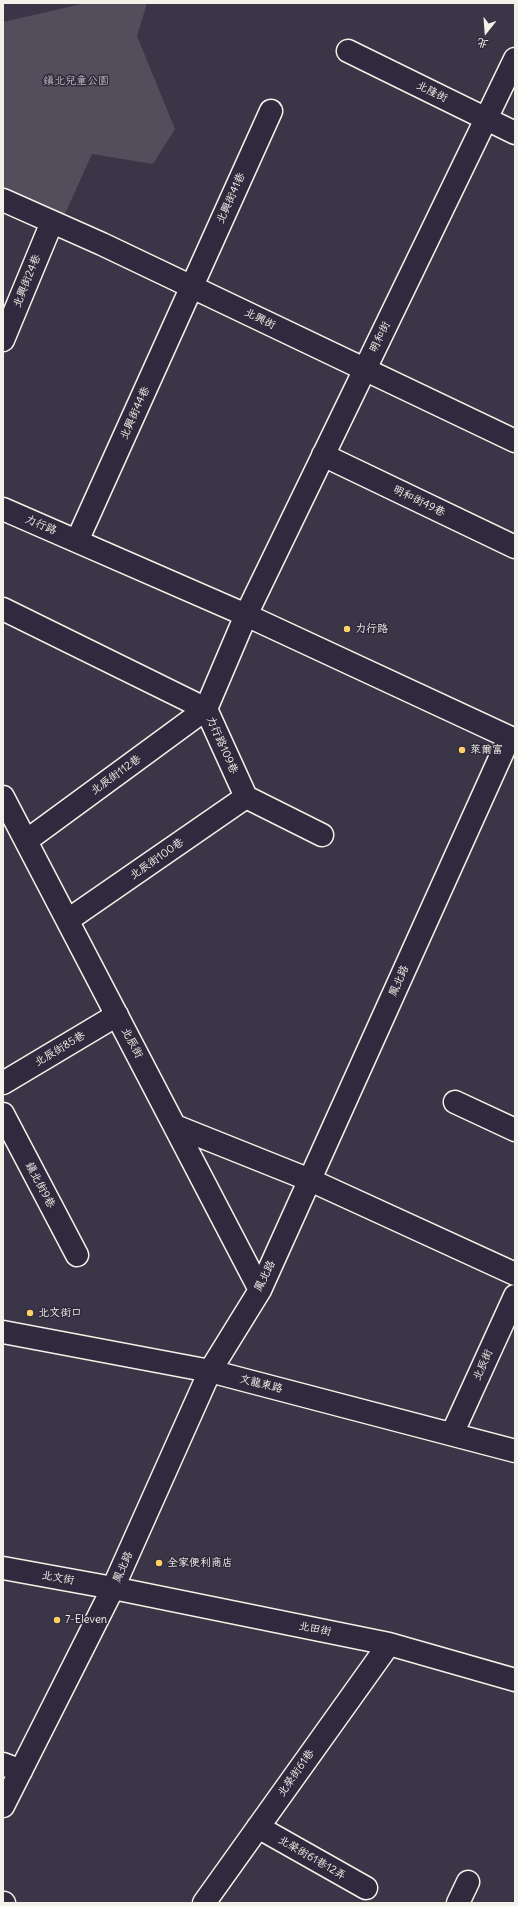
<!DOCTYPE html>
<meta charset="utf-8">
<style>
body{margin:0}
#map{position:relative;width:518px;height:1906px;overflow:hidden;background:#3b3647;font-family:Delius,"LXGW WenKai TC",sans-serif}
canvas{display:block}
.frame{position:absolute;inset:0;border:4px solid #f4f1e8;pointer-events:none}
.north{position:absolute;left:466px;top:12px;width:40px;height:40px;-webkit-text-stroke:3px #2f2a3d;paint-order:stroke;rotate:197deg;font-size:11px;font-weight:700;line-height:16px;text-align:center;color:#f4f1e8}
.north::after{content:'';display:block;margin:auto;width:14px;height:18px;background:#f4f1e8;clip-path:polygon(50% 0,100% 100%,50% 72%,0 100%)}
</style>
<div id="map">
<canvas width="518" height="1906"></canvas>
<div class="frame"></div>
<div class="north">北</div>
</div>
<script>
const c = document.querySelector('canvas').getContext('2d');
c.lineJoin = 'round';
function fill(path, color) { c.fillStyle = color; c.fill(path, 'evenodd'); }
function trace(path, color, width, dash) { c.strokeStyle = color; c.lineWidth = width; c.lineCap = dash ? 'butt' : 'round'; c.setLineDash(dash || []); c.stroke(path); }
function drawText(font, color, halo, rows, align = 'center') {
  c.font = font + ' Delius,"LXGW WenKai TC",sans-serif'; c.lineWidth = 3; c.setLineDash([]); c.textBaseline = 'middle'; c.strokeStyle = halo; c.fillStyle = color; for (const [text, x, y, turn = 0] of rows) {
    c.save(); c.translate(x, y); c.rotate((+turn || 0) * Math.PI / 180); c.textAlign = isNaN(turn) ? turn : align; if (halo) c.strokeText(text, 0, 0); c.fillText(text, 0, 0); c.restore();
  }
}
fill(new Path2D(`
 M 86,3 L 147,3 L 137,36 L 175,129 L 153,164 L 92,154 L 63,218 L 3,189 L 3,22 Z`), '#534e5c');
const minor = new Path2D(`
 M 348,51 L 515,133
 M 3,200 L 102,244 L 515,441
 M 3,340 L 52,222
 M 323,455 L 515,547
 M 3,509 L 246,615 L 515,740
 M 77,541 L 271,111
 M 3,609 L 206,709
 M 3,797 L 260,1290
 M 322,835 L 246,797 L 206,709 L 246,615 L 515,59
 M 26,841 L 206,709
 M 68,920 L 246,797
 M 3,1083 L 117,1015
 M 455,1102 L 515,1130
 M 3,1114 L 77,1255
 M 175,1126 L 310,1180 L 515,1274
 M 3,1332 L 210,1371 L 515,1451
 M 452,1434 L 515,1296
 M 3,1568 L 113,1588 L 389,1644 L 515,1680
 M 3,1764 L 21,1771
 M 3,1806 L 113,1588 L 210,1371 L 260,1290 L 509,738
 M 258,1827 L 366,1888
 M 3,1903 L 4,1903
 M 204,1903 L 389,1644
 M 458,1903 L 468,1882`);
trace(minor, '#f4f1e8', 25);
trace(minor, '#2f2a3d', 22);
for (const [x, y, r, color] of [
 [347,629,4,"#ffd166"],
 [462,750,4,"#ffd166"],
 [30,1313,4,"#ffd166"],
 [159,1563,4,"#ffd166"],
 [57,1620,4,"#ffd166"]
]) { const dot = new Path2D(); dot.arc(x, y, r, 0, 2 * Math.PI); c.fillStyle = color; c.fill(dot); trace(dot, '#2f2a3d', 1.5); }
drawText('11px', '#bcb8b7', '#2f2a3d', [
 ["鎮北兒童公園",76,81]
]);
drawText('11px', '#f4f1e8', '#2f2a3d', [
 ["北隆街",432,92,26],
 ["北興街41巷",231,198,-66],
 ["北興街24巷",27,281,-68],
 ["北興街",260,319,26],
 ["明和街",380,337,-64],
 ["北興街44巷",135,413,-66],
 ["明和街49巷",419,501,26],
 ["力行路",41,525,23],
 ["力行路109巷",222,745,66],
 ["北辰街112巷",116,775,-36],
 ["北辰街100巷",157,859,-35],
 ["鳳北路",399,981,-66],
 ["北辰街",132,1043,62],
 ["北辰街85巷",60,1049,-31],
 ["鎮北街9巷",40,1185,62],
 ["鳳北路",265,1276,-64],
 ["北辰街",483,1365,-66],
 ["文龍東路",261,1384,14],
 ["鳳北路",123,1567,-66],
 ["北文街",58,1578,10],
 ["北田街",315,1629,11],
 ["北榮街61巷",296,1773,-55],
 ["北榮街61巷12弄",312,1858,30]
]);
drawText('11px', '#f4f1e8', '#2f2a3d', [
 ["力行路",355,629],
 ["萊爾富",470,750],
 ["北文街口",38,1313],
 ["全家便利商店",167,1563],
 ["7-Eleven",65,1620]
], 'left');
</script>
